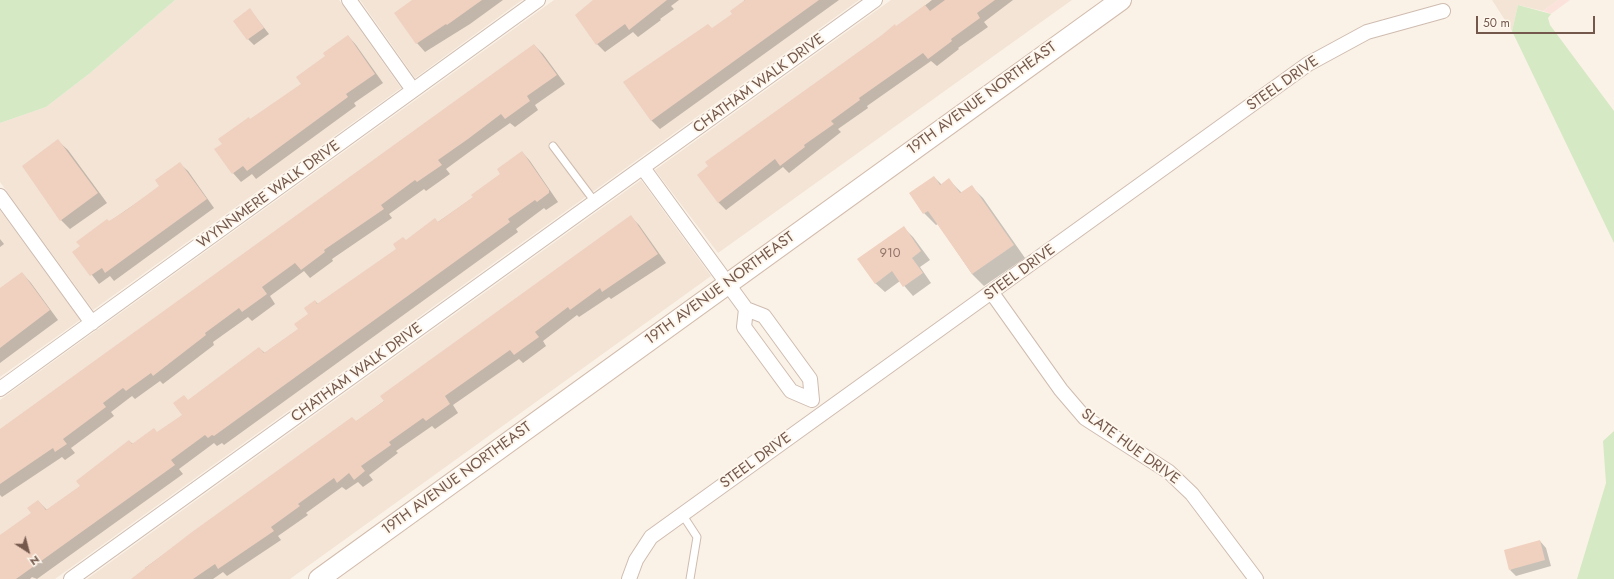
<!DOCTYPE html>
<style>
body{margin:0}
#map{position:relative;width:1614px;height:579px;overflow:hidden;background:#fbf2e7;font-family:Jost,sans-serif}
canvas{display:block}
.north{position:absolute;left:8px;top:531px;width:40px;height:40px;-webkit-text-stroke:3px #fef7ed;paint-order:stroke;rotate:144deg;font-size:11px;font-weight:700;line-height:16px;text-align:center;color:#74584c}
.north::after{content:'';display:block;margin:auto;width:14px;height:18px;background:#74584c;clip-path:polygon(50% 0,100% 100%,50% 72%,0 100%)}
.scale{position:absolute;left:1476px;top:16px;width:119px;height:18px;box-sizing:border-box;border:2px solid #74584c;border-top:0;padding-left:5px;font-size:12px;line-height:14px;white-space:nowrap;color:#74584c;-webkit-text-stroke:3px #fef7ed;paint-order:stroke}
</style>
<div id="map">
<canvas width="1614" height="579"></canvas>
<div class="north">N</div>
<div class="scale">50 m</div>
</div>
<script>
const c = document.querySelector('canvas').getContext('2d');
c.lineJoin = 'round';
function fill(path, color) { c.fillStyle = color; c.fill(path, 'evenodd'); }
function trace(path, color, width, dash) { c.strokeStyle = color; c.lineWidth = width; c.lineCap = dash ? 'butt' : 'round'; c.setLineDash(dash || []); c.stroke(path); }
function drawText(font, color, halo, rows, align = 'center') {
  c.font = font + ' Jost,sans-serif'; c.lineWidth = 4; c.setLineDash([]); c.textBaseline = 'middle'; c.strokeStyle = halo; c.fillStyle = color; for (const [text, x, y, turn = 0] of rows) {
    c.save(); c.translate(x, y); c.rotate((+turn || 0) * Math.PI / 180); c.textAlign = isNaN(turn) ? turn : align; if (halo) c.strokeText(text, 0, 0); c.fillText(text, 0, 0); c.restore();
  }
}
fill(new Path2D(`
 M 175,0 L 339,0 L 401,88 L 93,310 L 0,182 L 0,123 L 46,107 L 89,74 Z
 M 360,0 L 522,0 L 415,78 Z
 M 554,0 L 859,0 L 55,579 L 0,579 L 0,400 Z
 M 891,0 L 1072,0 L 718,253 L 655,170 Z
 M 1492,0 L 1558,0 L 1543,11 L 1518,5 L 1512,31 Z
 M 641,180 L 711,276 L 290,579 L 87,579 Z
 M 0,210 L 80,320 L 0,377 Z`), '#f3e4d5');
fill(new Path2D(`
 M 1558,0 L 1570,0 L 1551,14 L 1543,11 Z`), '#fbe3db');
fill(new Path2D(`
 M 0,0 L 175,0 L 89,74 L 46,107 L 0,123 Z
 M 1518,5 L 1551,14 L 1548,18 L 1550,25 L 1614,111 L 1614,243 L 1512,31 Z
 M 1614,431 L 1614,579 L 1577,579 L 1606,483 L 1603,441 Z`), '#d5e9c5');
fill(new Path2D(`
 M 414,0 L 503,0 L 470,24 L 425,52 L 417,43 Z
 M 596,0 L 679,0 L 671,6 L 674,9 L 660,19 L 661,20 L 638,37 L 633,32 L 605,52 L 597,44 L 576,15 Z
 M 744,0 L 839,0 L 660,129 L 651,120 L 745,2 Z
 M 932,0 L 1013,0 L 984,22 L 988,27 L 958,48 L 959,49 L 937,66 L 931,61 L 867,106 L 868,108 L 838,129 L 841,132 L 789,173 L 783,167 L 726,210 L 718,202 L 896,28 Z
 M 250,10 L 269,34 L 254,45 L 248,39 Z
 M 348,36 L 356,45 L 383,83 L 354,103 L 356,106 L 256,179 L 252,174 L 241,182 L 233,173 L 251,120 L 302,84 L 327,56 Z
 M 534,45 L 543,54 L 565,84 L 535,105 L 538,110 L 515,127 L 510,123 L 476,147 L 446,169 L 450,174 L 426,191 L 424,189 L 389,214 L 392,218 L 332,259 L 333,261 L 310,278 L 304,271 L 270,296 L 275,304 L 252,321 L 248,317 L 213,342 L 214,345 L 163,384 L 160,381 L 135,399 L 132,396 L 111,412 L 114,416 L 71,448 L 75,453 L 65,460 L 62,457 L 2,497 L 0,495 L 0,430 Z
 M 58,141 L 68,150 L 107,203 L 70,229 L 61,220 Z
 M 522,152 L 530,161 L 558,202 L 546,210 L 544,208 L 516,229 L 518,232 L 224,445 L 222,443 L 217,446 L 214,443 L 179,469 L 183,474 L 37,579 L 32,577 L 30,579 L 0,579 L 0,537 L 32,513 L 38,501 L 47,510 L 81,486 L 129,441 L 133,444 L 158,433 L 183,415 L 188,401 L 259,348 L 265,353 L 299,329 L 309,314 L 315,301 L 318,304 L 398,250 L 406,241 L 438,222 L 474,197 L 502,174 Z
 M 179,163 L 188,171 L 214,208 L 114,281 L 110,276 L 99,284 L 74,252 L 109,222 L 161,186 Z
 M 934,177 L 942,185 L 949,180 L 962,193 L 971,186 L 983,198 L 1025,258 L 984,286 L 972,274 L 938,224 L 936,225 L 924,213 Z
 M 631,217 L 639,225 L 666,263 L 611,299 L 609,297 L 579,317 L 577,315 L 543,341 L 546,346 L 523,363 L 519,359 L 453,405 L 458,413 L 435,429 L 432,426 L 396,451 L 398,453 L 369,475 L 373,480 L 363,487 L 358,482 L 346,490 L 342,487 L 306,513 L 308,515 L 278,536 L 281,540 L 227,576 L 223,572 L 213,579 L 140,579 L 146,570 L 145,568 L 352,418 L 356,422 Z
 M 904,228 L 913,237 L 930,260 L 920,267 L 931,283 L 913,296 L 900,281 L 885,292 L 875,283 Z
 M 0,239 L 4,244 L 0,247 Z
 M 22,273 L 31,283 L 58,320 L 0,363 L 0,291 Z
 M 1540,541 L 1546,548 L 1551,566 L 1516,576 L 1510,570 Z`), '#0003');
fill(new Path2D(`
 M 412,0 L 482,0 L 447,25 L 446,24 L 416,44 L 394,13 Z
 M 593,0 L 667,0 L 629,30 L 625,24 L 596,45 L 575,15 Z
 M 745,0 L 819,0 L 651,121 L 623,82 L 708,24 L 712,28 L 732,14 L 730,11 Z
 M 945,0 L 995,0 L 977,13 L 980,18 L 951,39 L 952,41 L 928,59 L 923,53 L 859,98 L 860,100 L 831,121 L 834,124 L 804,145 L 805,147 L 780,166 L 775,159 L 718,203 L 697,175 L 708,166 L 705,162 L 882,35 L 895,24 L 896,26 L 925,5 L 930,11 Z
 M 250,8 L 264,28 L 247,40 L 233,21 Z
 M 348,35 L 375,74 L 346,94 L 348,97 L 247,171 L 243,166 L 232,174 L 214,149 L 222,144 L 218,139 L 249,117 L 250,119 L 301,84 L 296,77 L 325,56 L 323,53 Z
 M 534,44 L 557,75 L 527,96 L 530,101 L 505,119 L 501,114 L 468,139 L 438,160 L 442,165 L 417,182 L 415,180 L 381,205 L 384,209 L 324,250 L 325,252 L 301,270 L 295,263 L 262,287 L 267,294 L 242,312 L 239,308 L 205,333 L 206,335 L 153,376 L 151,373 L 126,391 L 123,388 L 103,403 L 106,407 L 63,439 L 67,444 L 55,452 L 53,448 L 0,484 L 0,429 Z
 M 58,139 L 98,193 L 60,221 L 22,166 Z
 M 522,151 L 549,190 L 549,193 L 537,202 L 535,200 L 508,219 L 510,222 L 214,436 L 212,435 L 208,438 L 205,435 L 171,460 L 175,465 L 16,579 L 0,579 L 0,535 L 31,513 L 27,508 L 38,500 L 46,510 L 80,486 L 76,481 L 129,440 L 132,444 L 154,428 L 157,432 L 182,415 L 173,403 L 184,395 L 188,400 L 259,347 L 264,353 L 298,329 L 294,324 L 308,314 L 304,308 L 315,300 L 317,304 L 396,249 L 393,244 L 403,237 L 406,240 L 435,218 L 438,222 L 473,197 L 471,195 L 500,174 L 497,169 Z
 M 180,162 L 207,199 L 105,273 L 102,268 L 90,276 L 72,252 L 80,246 L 76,242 L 107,219 L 109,221 L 125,211 L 159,186 L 155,180 Z
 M 934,176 L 940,185 L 949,178 L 960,193 L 972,185 L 1014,245 L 972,274 L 928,211 L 923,214 L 909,193 Z
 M 631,215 L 658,254 L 602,292 L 600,288 L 570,310 L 568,307 L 535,332 L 539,337 L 514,355 L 510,350 L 445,396 L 450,404 L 426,421 L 423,418 L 389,442 L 391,445 L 361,466 L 365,471 L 354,480 L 349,473 L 337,483 L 334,478 L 298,504 L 300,506 L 271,527 L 274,531 L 218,569 L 215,564 L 193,579 L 131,579 L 192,532 L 352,417 L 356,421 L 384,401 L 380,396 Z
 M 904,226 L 921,251 L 912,258 L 923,273 L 903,287 L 892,271 L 875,284 L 857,259 Z
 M 22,272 L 50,310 L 0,348 L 0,288 Z
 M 1540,540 L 1545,560 L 1509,570 L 1504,550 Z`), '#f0d0bf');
const lane = new Path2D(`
 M 553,146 L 595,202
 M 682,514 L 697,537 L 690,579`);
const street = new Path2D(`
 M 349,0 L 413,90
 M 643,168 L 746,309 L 764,316 L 810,379 L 812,400 L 791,391 L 744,327 L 746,309
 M 0,196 L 92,323
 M 992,293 L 1061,390 L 1085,418 L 1169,472 L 1192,494 L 1256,579
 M 0,389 L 538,0
 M 71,579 L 875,0
 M 629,579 L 636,560 L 651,537 L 1308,64 L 1367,32 L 1443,11`);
const secondary = new Path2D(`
 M 319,579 L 1121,0`);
trace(lane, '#cfbcb0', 9);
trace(street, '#cfbcb0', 16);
trace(secondary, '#d2bcad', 22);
trace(lane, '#fff', 7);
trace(street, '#fff', 14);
trace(secondary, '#fff', 20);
drawText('13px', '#937669', null, [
 ["910",890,254]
]);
drawText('15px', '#74584c', '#fef7ed', [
 ["CHATHAM WALK DRIVE",759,84,-36],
 ["STEEL DRIVE",1283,84,-35],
 ["19TH AVENUE NORTHEAST",982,99,-36],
 ["WYNNMERE WALK DRIVE",269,195,-36],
 ["STEEL DRIVE",1020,273,-36],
 ["19TH AVENUE NORTHEAST",720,289,-36],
 ["CHATHAM WALK DRIVE",357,373,-36],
 ["SLATE HUE DRIVE",1130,447,36],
 ["STEEL DRIVE",756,461,-36],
 ["19TH AVENUE NORTHEAST",457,479,-36]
]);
</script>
